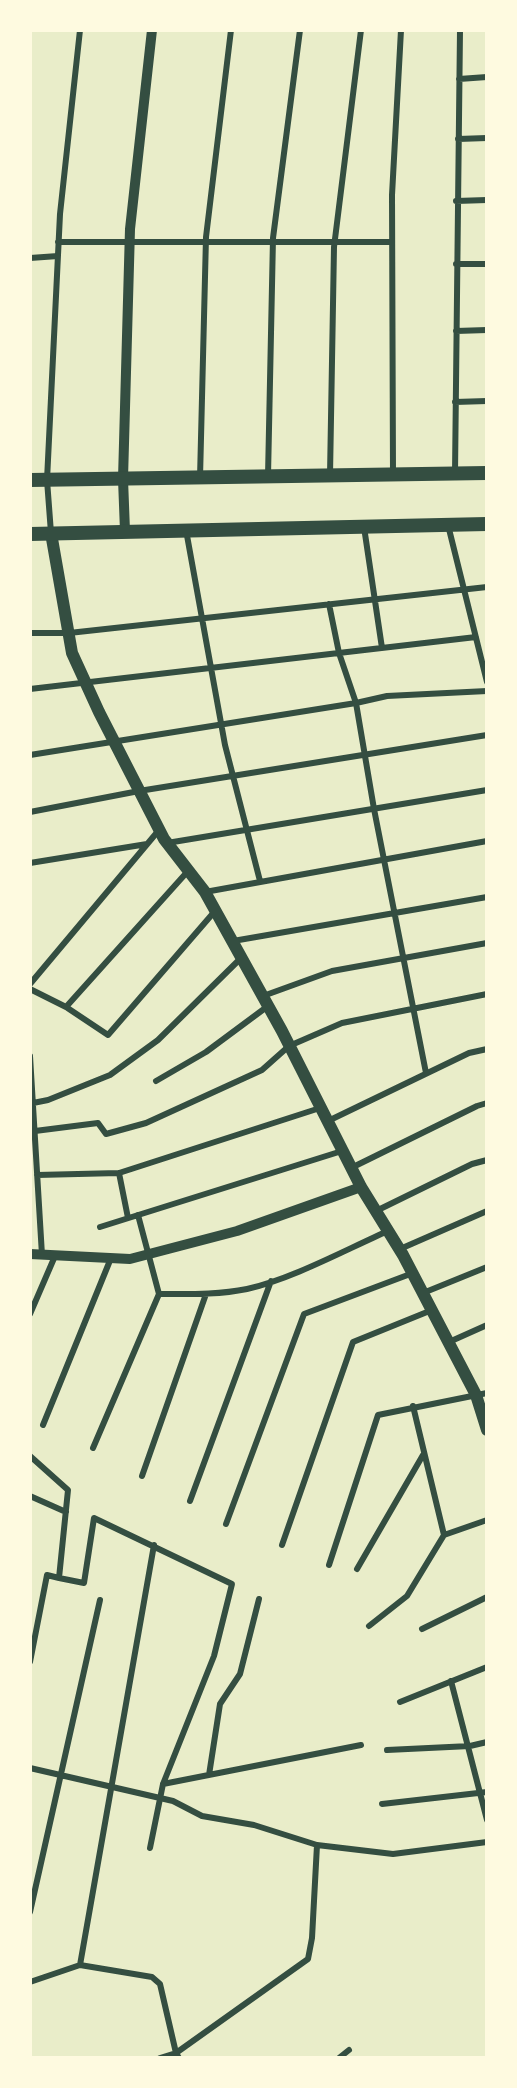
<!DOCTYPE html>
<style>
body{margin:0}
#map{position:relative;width:517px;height:2088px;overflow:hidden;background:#e9edc9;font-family:Lato,sans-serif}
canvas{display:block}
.frame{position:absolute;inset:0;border:32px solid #fefae0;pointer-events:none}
</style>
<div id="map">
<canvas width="517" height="2088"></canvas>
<div class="frame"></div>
</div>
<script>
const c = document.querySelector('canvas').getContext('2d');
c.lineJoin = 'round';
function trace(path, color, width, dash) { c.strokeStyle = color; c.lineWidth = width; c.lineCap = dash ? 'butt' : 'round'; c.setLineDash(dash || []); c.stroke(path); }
trace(new Path2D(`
 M 459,79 L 487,77
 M 458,139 L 487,138
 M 456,201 L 487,200
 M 58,242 L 392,242
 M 30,258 L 58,256
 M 456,264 L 487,264
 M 456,331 L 487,330
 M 455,402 L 487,401
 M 455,473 L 460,30
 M 393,474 L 392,195 L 401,30
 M 330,475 L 334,247 L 361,30
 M 268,476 L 273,238 L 300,30
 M 200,478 L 206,237 L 231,30
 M 448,525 L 487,682
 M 364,527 L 382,648
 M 186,530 L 225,745 L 260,881
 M 51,533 L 47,480 L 60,214 L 80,30
 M 329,604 L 339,653 L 356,703 L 374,809 L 426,1073
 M 30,633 L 69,633 L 487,587
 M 30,689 L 476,637
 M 30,755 L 356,703 L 387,696 L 487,691
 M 30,812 L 139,791 L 487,735
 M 167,843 L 487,790
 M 30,863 L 147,844
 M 205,892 L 487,841
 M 233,941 L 487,897
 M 30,984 L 159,830
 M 30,989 L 66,1007 L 108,1035 L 215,911
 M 263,996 L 332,971 L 487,943
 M 66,1007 L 188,871
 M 30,1056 L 42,1255
 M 156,1081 L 206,1052 L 268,1006
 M 33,1103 L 48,1100 L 110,1075 L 158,1040 L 241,958
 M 328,1121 L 469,1053 L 487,1049
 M 35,1131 L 98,1123 L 106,1134 L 146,1123 L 262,1070 L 289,1046 L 342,1023 L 487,994
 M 351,1168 L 477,1106 L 487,1103
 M 119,1173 L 128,1218
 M 37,1175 L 119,1173 L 320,1108
 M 376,1211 L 472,1164 L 487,1160
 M 100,1227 L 342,1151
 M 400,1249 L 487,1211
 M 423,1293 L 487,1267
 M 159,1294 C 188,1294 218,1295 247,1289 C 292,1279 345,1250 388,1231
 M 30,1314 L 55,1256
 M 449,1342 L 487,1325
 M 413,1406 L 444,1535
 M 43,1425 L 111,1258
 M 93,1448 L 159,1294 L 138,1215
 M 30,1456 L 68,1490 L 59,1578 L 47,1575 L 30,1662
 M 142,1476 L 206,1294
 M 30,1496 L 66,1512
 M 190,1501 L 271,1281
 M 226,1524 L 304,1314 L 413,1273
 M 282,1545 L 353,1342 L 432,1310
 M 329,1565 L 378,1415 L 487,1393
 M 357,1569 L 423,1455
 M 59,1578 L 84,1583 L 94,1518 L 232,1584 L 214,1656 L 163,1784 L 150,1848
 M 369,1626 L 407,1596 L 444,1535 L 487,1520
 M 422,1629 L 487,1597
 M 451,1681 L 487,1820
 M 400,1702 L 487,1667
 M 387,1750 L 470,1746 L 487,1742
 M 30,1768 L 173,1801 L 202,1816 L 254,1825 L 317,1845 L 312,1938 L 308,1959 L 176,2053 L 160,2058
 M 209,1775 L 220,1704 L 240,1674 L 259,1599
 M 163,1784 L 361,1745
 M 382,1804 L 487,1792
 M 317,1845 L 393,1854 L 487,1842
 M 30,1912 L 100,1600
 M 80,1965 L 154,1545
 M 30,1982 L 80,1965 L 152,1977 L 160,1984 L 176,2053 L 179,2058
 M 339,2058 L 349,2050`), '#344e41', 6);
trace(new Path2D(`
 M 125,531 L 123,479 L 130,229 L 152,30
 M 30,1254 L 130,1259 L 237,1231 L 361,1187`), '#344e41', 10);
trace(new Path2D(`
 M 51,533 L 72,653 L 99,712 L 164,839 L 205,892 L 282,1031 L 361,1187 L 403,1255 L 476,1395 L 487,1430`), '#344e41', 12);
trace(new Path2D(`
 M 30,480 L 487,473
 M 30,534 L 487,524`), '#344e41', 14);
</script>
